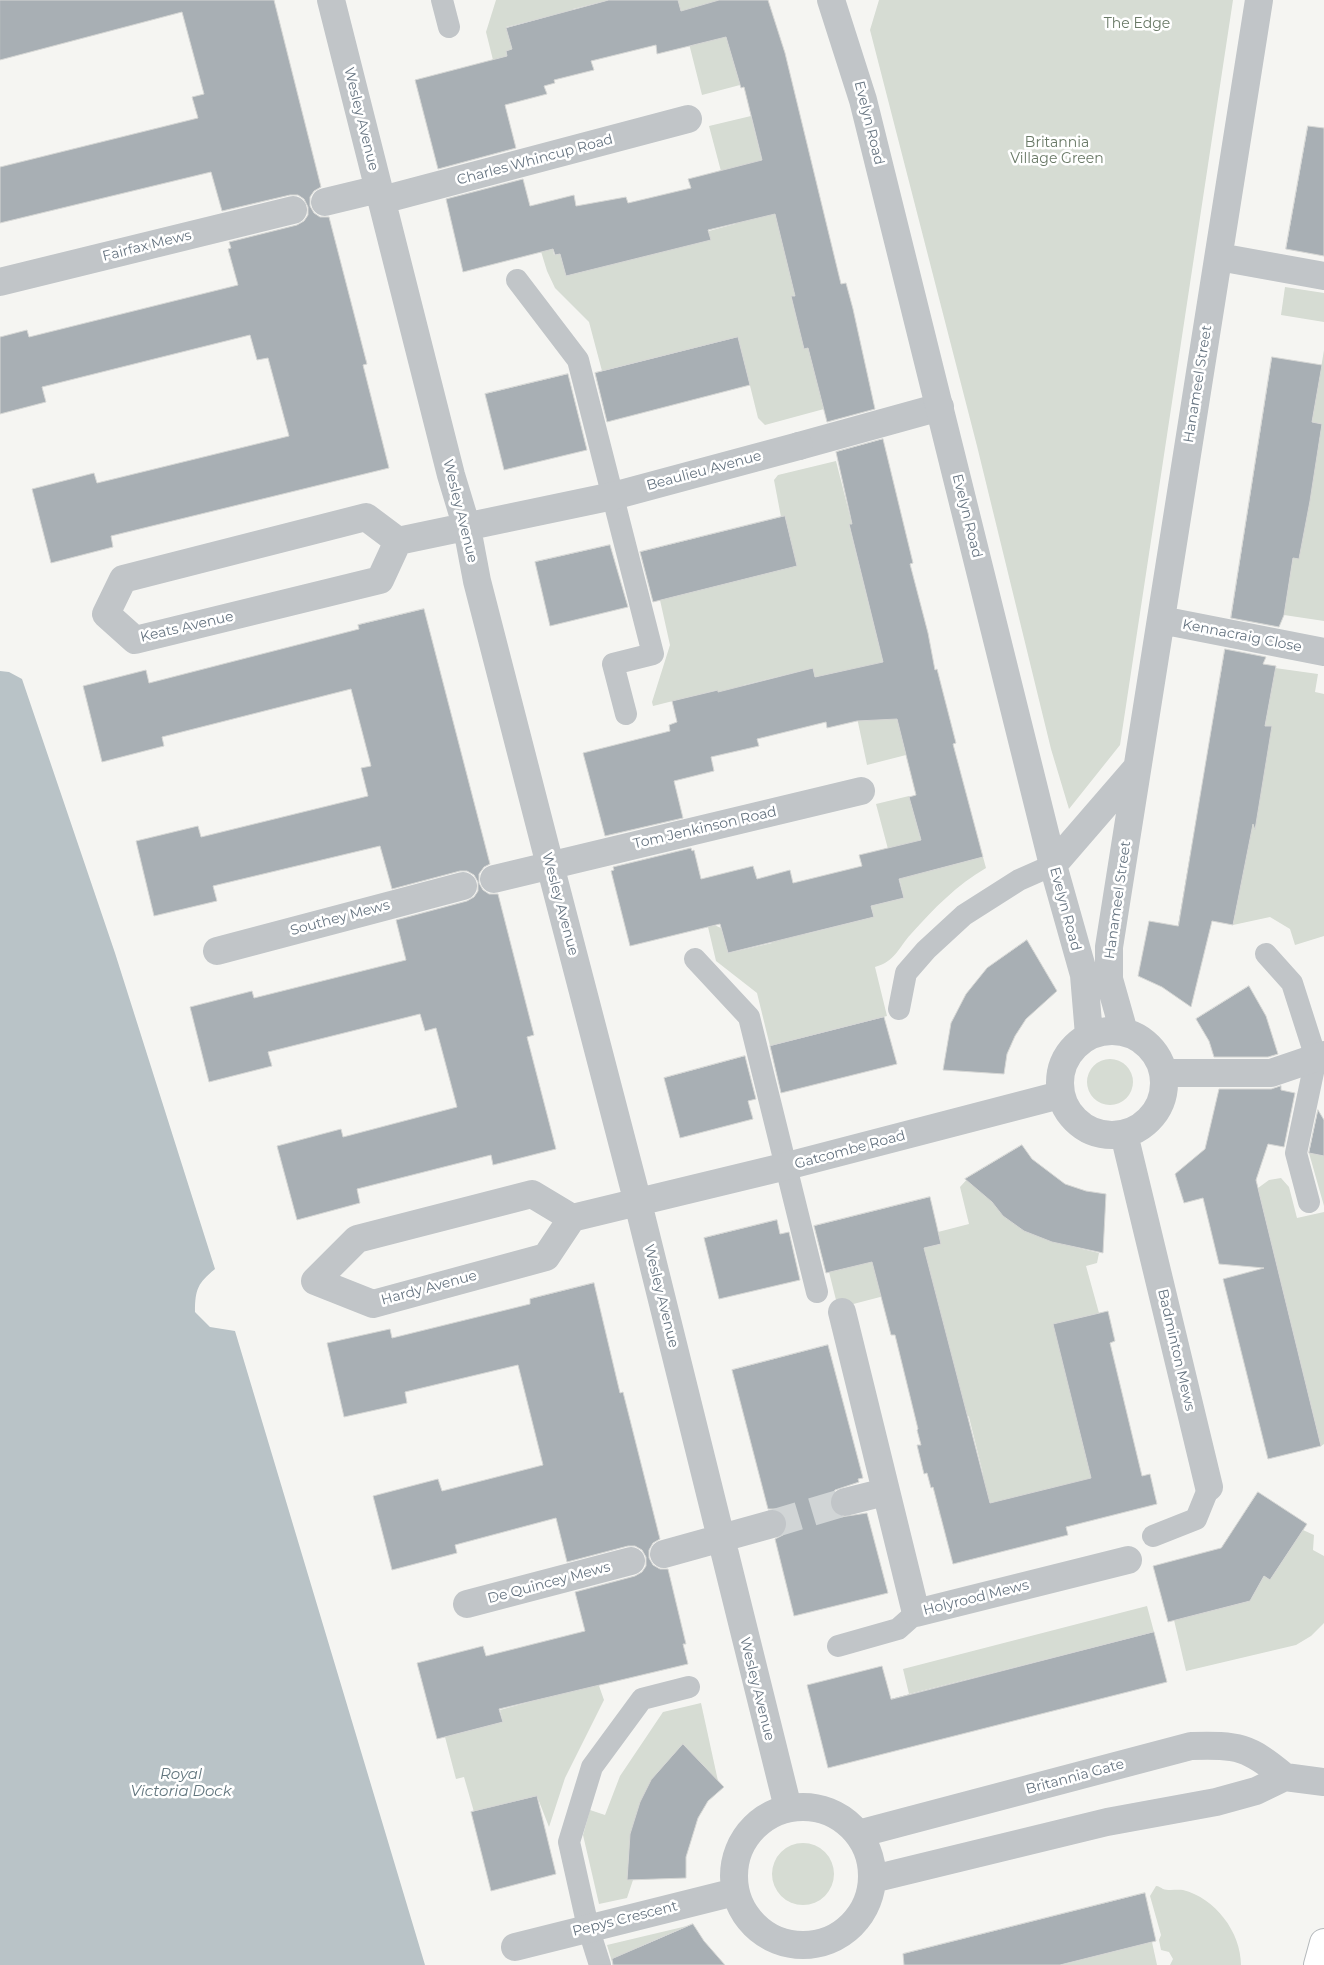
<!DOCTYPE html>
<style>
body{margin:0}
canvas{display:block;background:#f5f5f2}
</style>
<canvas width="1324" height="1965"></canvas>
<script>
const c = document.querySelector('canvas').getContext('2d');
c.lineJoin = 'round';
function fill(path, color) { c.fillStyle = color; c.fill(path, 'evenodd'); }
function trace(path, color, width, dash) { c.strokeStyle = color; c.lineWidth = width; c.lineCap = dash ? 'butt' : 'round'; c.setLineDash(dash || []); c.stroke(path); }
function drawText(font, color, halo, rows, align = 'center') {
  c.font = font + ' Montserrat,sans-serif'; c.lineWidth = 5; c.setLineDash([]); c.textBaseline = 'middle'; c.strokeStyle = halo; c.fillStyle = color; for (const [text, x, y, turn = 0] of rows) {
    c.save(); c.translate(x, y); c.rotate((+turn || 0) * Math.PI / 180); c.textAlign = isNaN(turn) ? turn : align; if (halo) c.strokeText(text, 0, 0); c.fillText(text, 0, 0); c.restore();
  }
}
fill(new Path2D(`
 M 496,0 L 609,0 L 573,9 L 576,20 L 551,16 L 506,27 L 512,49 L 506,51 L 507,56 L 493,60 L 486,32 Z
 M 678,0 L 719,0 L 716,1 L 740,85 L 702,95 Z
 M 879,0 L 1233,0 L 1120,745 L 1069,809 L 1051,749 L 977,446 L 870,30 Z
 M 751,116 L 795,295 L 791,297 L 804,348 L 808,348 L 809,351 L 824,409 L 765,425 L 758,418 L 738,337 L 602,371 L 589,322 L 555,288 L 547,271 L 539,245 L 552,242 L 554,255 L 560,254 L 566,276 C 624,262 677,238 735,224 L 709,126 Z
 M 1285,287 L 1324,293 L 1324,322 L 1281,315 Z
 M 1324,350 L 1324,621 L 1284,615 L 1293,558 L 1299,558 L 1322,424 L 1312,422 Z
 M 836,461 L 852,524 L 849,525 L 906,755 L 867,765 L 847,670 L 815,677 L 813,668 L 744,685 L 720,702 L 717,690 L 653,706 L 652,702 L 670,645 L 660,600 L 796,566 L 785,516 L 781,517 L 774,480 L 778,475 Z
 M 1275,668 L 1318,674 L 1315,692 L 1324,694 L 1324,936 L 1295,945 L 1290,929 L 1270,917 L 1233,925 L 1271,726 L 1265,726 Z
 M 909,796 L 929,871 L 983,857 L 986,868 C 958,884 933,909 911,934 C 898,948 896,961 875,967 L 887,1016 L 770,1046 L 757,993 L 716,961 L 708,927 L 712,924 L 721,928 L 728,953 L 772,943 L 769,930 L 806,934 L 874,917 L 871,906 L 904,898 L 892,848 L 888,849 L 876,804 Z
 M1087 1082a23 23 0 1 1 46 0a23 23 0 1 1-46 0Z
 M 1309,1153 L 1324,1156 L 1324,1206 Z
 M 970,1176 C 1011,1225 1037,1239 1099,1253 L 1097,1263 L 1086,1266 L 1099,1313 L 1054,1324 L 1100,1514 L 1056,1487 L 940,1516 L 933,1487 L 983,1474 L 969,1417 L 884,1296 L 838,1308 L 829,1272 L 941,1244 L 938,1232 L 969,1224 L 960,1187 Z
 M 1281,1178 L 1289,1187 L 1297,1218 L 1324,1212 L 1324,1444 L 1321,1446 L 1258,1188 L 1269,1180 Z
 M 1303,1530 L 1314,1535 L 1313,1550 L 1324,1556 L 1324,1623 L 1311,1636 L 1296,1645 L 1186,1671 L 1174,1620 L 1250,1601 L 1264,1576 L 1270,1580 Z
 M 1147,1606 L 1154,1632 L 909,1694 L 903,1669 Z
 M 598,1683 L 604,1700 L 565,1778 L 549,1827 L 537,1796 L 474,1812 L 464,1777 L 456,1779 L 445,1737 L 503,1722 L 500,1710 Z
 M 701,1703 L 718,1781 L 683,1744 L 629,1849 L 627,1880 L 633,1880 L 627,1898 L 599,1904 L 583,1835 L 590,1810 L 605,1815 L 620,1776 L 663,1712 Z
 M772 1874a31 31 0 1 1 62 0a31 31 0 1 1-62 0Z
 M 1156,1886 C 1159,1886 1161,1888 1163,1889 C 1169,1891 1177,1889 1183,1890 C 1215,1898 1241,1932 1241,1965 L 1170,1965 L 1173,1959 L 1169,1952 L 1161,1950 L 1159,1940 L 1161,1935 L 1150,1896 Z
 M 687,1926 L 641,1946 L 613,1965 L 607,1945 Z
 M 1152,1942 L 1157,1965 L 1061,1965 Z`), '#d6dcd3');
fill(new Path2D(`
 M 0,671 L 9,672 L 22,679 L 115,953 L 215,1269 C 198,1283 195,1289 195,1312 L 210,1327 L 235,1331 L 425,1965 L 0,1965 Z`), '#b9c3c7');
const building = new Path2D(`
 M 0,0 L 274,0 L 321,187 L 314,191 L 310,197 L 310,206 L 314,213 L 320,217 L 329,217 L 367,364 L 363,365 L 389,468 L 111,536 L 113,547 L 51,563 L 32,489 L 94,473 L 97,483 L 289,436 L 268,358 L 257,360 L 250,335 L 42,387 L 46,402 L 0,414 L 0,337 L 27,330 L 29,337 L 238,285 L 228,249 L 231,248 L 229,242 L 297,225 L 304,221 L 308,215 L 308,207 L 304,199 L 298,195 L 290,195 L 222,211 L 211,172 L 0,223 L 0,167 L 198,118 L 192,97 L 204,94 L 182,12 L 0,60 Z
 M 609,0 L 678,0 L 681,11 L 719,0 L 768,0 L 785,53 L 841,284 L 846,283 L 853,309 L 875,409 L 827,422 L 808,348 L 804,349 L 791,296 L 795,296 L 775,214 L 708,230 L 711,240 L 566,276 L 560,254 L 555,255 L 553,249 L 463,272 L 446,199 L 523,179 L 530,206 L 574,195 L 576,206 L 626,197 L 628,203 L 691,188 L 688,179 L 762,160 L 744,87 L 741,88 L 726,37 L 657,54 L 656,45 L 591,61 L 594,70 L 554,80 L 555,83 L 544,86 L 547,94 L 505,105 L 516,148 L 438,169 L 415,80 L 507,56 L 506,51 L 512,49 L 506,28 Z
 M 1308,126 L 1324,128 L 1324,256 L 1286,249 Z
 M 738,337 L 750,385 L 607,422 L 595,373 Z
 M 1272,357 L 1322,365 L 1312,422 L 1322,424 L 1310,501 L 1299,559 L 1293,558 L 1284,615 L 1279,627 L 1231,618 Z
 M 568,374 L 587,450 L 504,470 L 485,394 Z
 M 883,439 L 913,563 L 910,564 L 928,633 L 935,670 L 937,669 L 956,743 L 953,744 L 983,857 L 899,879 L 904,898 L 871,906 L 874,917 L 728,953 L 720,924 L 630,946 L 611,871 L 614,870 L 613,867 L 691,848 L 692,851 L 694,850 L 701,879 L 753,866 L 757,879 L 790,870 L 793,883 L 862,866 L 859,855 L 921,840 L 909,797 L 916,795 L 897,719 L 857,721 L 827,728 L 826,722 L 757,739 L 759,746 L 711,757 L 714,771 L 674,781 L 683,818 L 605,836 L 583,753 L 670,731 L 669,725 L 677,722 L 672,701 L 718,690 L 718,692 L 813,668 L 815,677 L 883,662 L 849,524 L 852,524 L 836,452 Z
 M 785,516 L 797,566 L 653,602 L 640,552 Z
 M 610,545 L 628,607 L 550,626 L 535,562 Z
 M 424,609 L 490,864 L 484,867 L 479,874 L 479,883 L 483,890 L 489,894 L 498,894 L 534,1035 L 527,1037 L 556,1149 L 493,1165 L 491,1155 L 357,1189 L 360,1203 L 297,1220 L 277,1146 L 341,1129 L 343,1137 L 457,1107 L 436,1028 L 425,1031 L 420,1014 L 268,1052 L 272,1066 L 209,1082 L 190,1007 L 252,991 L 254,998 L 406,960 L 396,920 L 467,901 L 474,897 L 478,891 L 478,882 L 474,875 L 467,871 L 460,871 L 392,889 L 380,846 L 213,886 L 217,901 L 154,916 L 136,841 L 198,826 L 201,837 L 368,796 L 361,768 L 371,766 L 351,689 L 162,737 L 164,746 L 102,762 L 83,686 L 146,670 L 149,683 L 359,629 L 358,625 Z
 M 1225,649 L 1266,657 L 1263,664 L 1276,666 L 1265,726 L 1272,726 L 1255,830 L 1253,824 L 1233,925 L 1212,921 L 1191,1007 L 1162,987 L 1138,976 L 1149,921 L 1178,926 Z
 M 1027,940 L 1057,991 L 1026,1019 L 1015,1036 L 1007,1054 L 1004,1074 L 943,1070 L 951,1023 L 966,994 L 987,968 Z
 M 1249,986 L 1266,1016 L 1278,1054 L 1268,1057 L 1214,1057 L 1209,1041 L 1196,1019 Z
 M 884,1017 L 897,1064 L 781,1093 L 770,1046 Z
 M 745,1056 L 756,1099 L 748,1101 L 753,1119 L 680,1138 L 664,1078 Z
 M 1281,1086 L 1281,1090 L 1295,1093 L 1284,1147 L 1268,1144 L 1256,1180 L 1321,1446 L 1268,1459 L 1223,1279 L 1264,1268 L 1219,1264 L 1203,1198 L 1184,1203 L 1175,1174 L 1205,1149 L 1219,1089 L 1271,1089 Z
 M 1318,1110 L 1324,1120 L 1324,1156 L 1309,1153 Z
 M 1022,1145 L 1032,1159 L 1065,1184 L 1086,1191 L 1106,1194 L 1103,1253 L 1052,1242 L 1024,1231 L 1003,1216 L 992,1202 L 965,1179 Z
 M 930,1197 L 941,1244 L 924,1248 L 990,1503 L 1091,1478 L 1053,1324 L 1108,1311 L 1115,1341 L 1110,1343 L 1142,1476 L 1150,1474 L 1157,1504 L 1066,1527 L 1068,1535 L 953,1564 L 933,1487 L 931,1488 L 927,1473 L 924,1474 L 917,1445 L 921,1445 L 917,1430 L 918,1429 L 895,1335 L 891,1335 L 872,1262 L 826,1273 L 814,1226 Z
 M 777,1220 L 780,1234 L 789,1232 L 800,1280 L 719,1299 L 704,1238 Z
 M 594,1283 L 620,1393 L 623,1392 L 660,1539 L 653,1543 L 649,1550 L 649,1558 L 653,1565 L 660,1569 L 668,1569 L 686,1644 L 683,1644 L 688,1664 L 499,1709 L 503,1722 L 437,1739 L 417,1663 L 483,1646 L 486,1656 L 585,1631 L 575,1592 L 635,1576 L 642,1572 L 646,1566 L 646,1557 L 642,1550 L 635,1546 L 628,1546 L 567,1562 L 556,1518 L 455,1545 L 457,1553 L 392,1570 L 373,1496 L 438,1479 L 442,1491 L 543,1465 L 518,1365 L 405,1392 L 407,1403 L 344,1417 L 327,1343 L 390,1329 L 392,1338 L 530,1304 L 530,1299 Z
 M 828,1345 L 863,1478 L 858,1479 L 859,1482 L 835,1490 L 830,1497 L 830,1505 L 834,1513 L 841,1517 L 867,1513 L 888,1593 L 794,1616 L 775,1539 L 783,1535 L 787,1528 L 787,1520 L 783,1513 L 776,1509 L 768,1509 L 732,1370 Z
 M 1258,1492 L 1307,1524 L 1270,1580 L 1264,1576 L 1250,1601 L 1168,1622 L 1153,1566 L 1221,1548 Z
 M 1154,1632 L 1167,1682 L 828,1768 L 807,1685 L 882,1666 L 891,1699 Z
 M 683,1744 L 724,1787 L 708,1801 L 698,1818 L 686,1857 L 686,1878 L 627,1880 L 630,1834 L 640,1802 L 651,1780 Z
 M 537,1796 L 556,1874 L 491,1891 L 471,1812 Z
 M 1145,1893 L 1156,1941 L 1060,1965 L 904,1965 L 903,1954 Z
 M 693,1924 L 704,1941 L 725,1965 L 613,1965 L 612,1959 Z`);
fill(building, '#a8afb4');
trace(building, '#d6d7d5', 1);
trace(new Path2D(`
 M 772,1524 L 845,1502`), '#d1d5d6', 28, [28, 14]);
const primary = new Path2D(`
 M 1318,1965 L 1324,1943`);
trace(primary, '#b4b8bb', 30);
trace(new Path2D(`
 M 442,0 L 449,27
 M 517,280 L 578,360 L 653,654 L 613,664 L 626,714
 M 1266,954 L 1292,983 L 1316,1058 L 1296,1153 L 1309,1202
 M 695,959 L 749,1017 L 817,1292
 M 899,1009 L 906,973 L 926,950 L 964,915 L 1019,880 L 1053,865
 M 1153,1536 L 1196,1519 L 1209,1487
 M 838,1646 L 898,1629 L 916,1613
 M 600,1965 L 588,1927 L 569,1842 L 592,1767 L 642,1699 L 689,1687`), '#c1c5c8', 22);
trace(new Path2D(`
 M 799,446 L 940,407`), '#c1c5c8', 28);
trace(new Path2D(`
 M 331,0 L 451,475 L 467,528 L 477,581 L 550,865 L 638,1203 L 788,1808
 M 831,0 L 863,100 L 1053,865 L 1084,975 L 1089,1035
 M 382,200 L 688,119
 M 325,202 L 379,189
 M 1219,257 L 1324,276
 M 0,282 L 293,210
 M 398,541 L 380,580 L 135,640 L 106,614 L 123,579 L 366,517 L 398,541 L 613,496 L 799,446
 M 1161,620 L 1324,652
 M 1053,865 L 1136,769
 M 494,879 L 861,791
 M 217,951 L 463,886
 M1060 1083a52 52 0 1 1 104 0a52 52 0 1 1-104 0Z
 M 1124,1032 L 1109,979 L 1109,947 L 1259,0
 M 1163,1073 L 1271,1073 L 1324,1055
 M 1124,1134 L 1209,1487
 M 572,1218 L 546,1257 L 373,1304 L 315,1281 L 357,1239 L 532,1194 L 572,1218 L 787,1166 L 1060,1095
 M 842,1312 L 916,1613 L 1128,1560
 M 845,1502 L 885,1492
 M 664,1554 L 772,1524
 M 467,1604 L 631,1561
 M734 1876a69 69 0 1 1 138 0a69 69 0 1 1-138 0Z
 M 858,1834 L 1191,1746 C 1238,1745 1248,1746 1285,1777
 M 873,1879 L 1107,1822 L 1216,1802 L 1256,1791 L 1285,1777 L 1324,1782
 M 515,1947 L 735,1892`), '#c1c5c8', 28);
trace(primary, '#fff', 28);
drawText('14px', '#687865', '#fff', [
 ["The Edge",1137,24],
 ["Britannia",1057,143],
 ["Village Green",1057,159]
]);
drawText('14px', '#667481', '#fff', [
 ["Wesley Avenue",361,119,76],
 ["Evelyn Road",869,123,76],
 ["Charles Whincup Road",535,160,-15],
 ["Fairfax Mews",147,246,-14],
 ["Hanameel Street",1198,384,-81],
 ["Beaulieu Avenue",704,471,-15],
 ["Wesley Avenue",460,511,76],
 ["Evelyn Road",967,516,76],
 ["Keats Avenue",187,627,-13],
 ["Kennacraig Close",1242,636,11],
 ["Tom Jenkinson Road",705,828,-13],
 ["Hanameel Street",1118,900,-82],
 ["Wesley Avenue",560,904,75],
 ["Evelyn Road",1065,909,75],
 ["Southey Mews",340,918,-15],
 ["Gatcombe Road",850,1150,-15],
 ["Hardy Avenue",429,1288,-15],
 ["Wesley Avenue",661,1296,76],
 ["Badminton Mews",1176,1350,77],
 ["De Quincey Mews",549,1583,-15],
 ["Holyrood Mews",976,1598,-14],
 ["Wesley Avenue",757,1689,76],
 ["Britannia Gate",1075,1777,-15],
 ["Pepys Crescent",625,1919,-14]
]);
drawText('italic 15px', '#62767e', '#fff', [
 ["Royal",181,1775],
 ["Victoria Dock",181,1792]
]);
</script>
